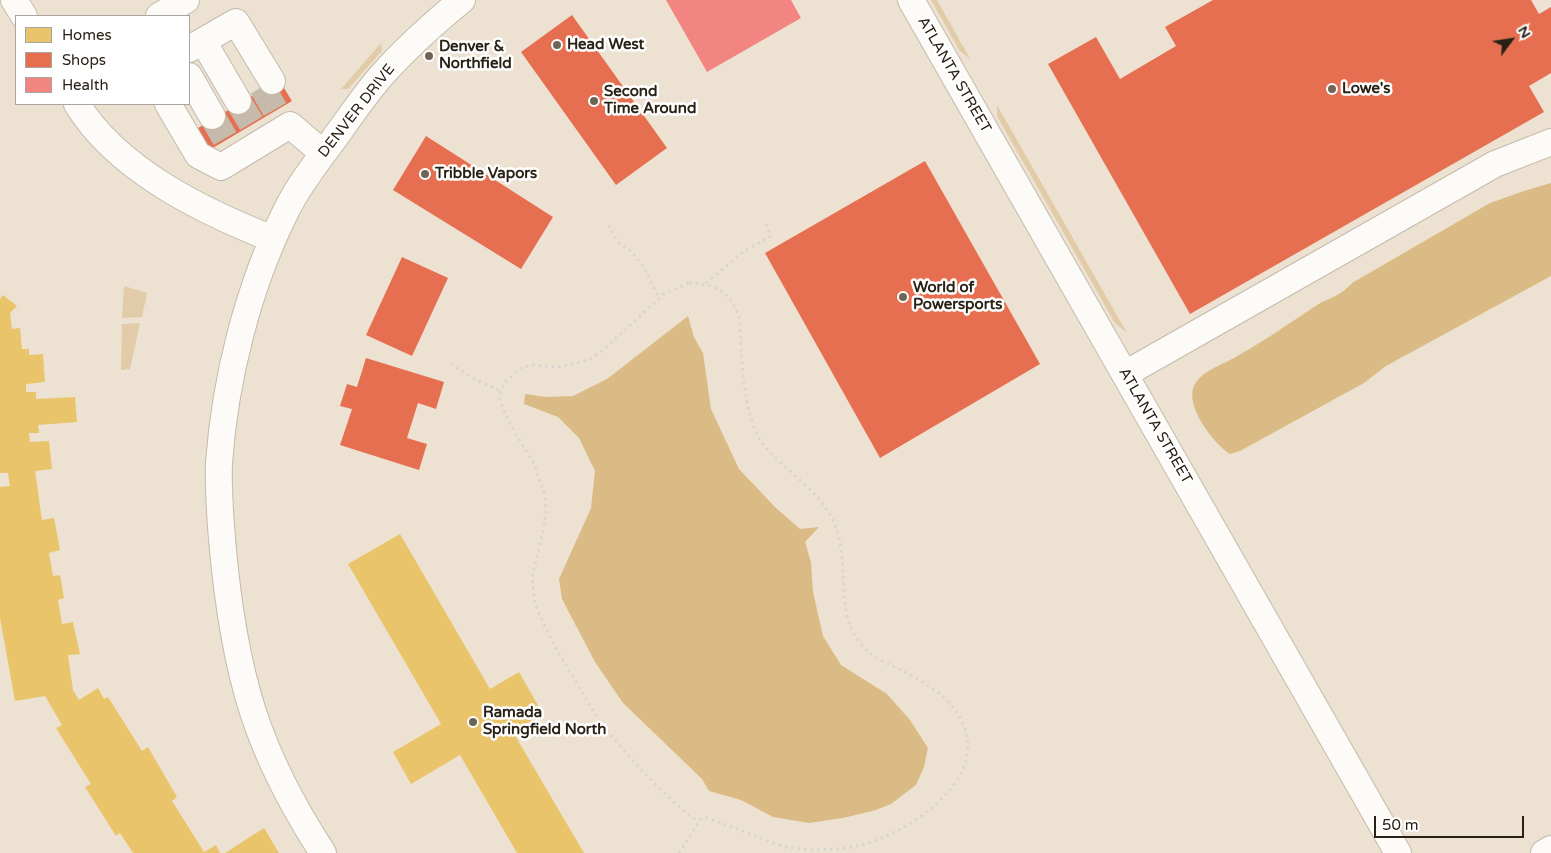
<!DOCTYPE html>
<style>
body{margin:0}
#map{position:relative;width:1551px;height:853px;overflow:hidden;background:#ede2d1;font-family:"Varela Round",sans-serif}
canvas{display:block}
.legend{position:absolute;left:15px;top:15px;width:175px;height:90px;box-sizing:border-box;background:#fff;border:1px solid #a9a6a1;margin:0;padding:6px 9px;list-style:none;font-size:15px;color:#292115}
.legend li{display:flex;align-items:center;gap:10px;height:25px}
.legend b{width:25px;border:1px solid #a9a6a1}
.north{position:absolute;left:1486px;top:15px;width:50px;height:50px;-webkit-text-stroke:4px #fff;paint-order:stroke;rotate:59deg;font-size:14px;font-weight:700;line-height:20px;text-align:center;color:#292115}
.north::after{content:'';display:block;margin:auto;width:18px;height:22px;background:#292115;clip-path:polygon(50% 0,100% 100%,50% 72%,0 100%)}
.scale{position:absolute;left:1374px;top:816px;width:150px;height:22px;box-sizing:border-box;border:2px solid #292115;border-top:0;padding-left:6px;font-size:15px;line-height:18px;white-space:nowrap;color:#292115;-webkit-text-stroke:4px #fff;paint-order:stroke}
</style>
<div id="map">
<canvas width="1551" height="853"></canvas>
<ul class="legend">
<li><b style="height:14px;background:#e9c46a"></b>Homes</li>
<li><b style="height:14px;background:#e76f51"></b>Shops</li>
<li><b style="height:14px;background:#f28482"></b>Health</li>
</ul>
<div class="north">N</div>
<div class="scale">50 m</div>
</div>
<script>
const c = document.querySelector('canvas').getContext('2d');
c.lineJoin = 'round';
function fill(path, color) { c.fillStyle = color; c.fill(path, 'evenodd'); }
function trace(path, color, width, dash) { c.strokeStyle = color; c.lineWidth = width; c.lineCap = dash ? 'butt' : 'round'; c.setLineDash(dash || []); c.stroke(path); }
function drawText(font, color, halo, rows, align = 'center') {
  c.font = font + ' "Varela Round",sans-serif'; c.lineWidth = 5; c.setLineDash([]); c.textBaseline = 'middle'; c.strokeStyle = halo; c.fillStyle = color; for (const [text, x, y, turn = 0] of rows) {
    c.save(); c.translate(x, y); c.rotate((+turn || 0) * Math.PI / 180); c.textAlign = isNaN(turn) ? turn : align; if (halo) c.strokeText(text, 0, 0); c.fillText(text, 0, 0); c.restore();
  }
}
fill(new Path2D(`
 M 931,0 L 937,0 L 970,59 L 960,51 Z
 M 381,43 L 382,51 L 348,89 L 341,89 Z
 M 997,105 L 1127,333 L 1115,323 L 997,116 Z
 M 124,286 L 147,293 L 142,317 L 122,318 Z
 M 140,323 L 130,369 L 121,370 L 122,324 Z`), '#e1cba9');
fill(new Path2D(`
 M 1551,183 L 1551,276 L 1386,366 L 1364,383 L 1240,451 L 1230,454 C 1213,443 1180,401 1197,381 C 1206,369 1227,363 1239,355 C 1266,340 1291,322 1317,305 C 1323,301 1330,299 1337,295 C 1343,292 1348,287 1352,283 L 1490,203 L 1527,190 Z
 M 688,316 L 694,337 L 703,353 L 711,409 L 739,469 L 775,507 L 800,529 L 819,527 L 805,542 L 811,562 L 813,592 L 823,636 L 841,665 L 887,694 L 910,720 L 928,748 L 924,767 L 916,785 L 891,804 L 876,810 L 843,818 L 809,823 L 773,817 L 741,800 L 709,791 L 702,779 L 623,703 L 595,662 L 562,599 L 559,579 L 591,508 L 595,471 L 579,438 L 558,417 L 524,404 L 525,394 L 546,397 L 573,396 L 607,379 Z`), '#dbbb85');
fill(new Path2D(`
 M 3,295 L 17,306 L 10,313 L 12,329 L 20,328 L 22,349 L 29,349 L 29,355 L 43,354 L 45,382 L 26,384 L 26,392 L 36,392 L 36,399 L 75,397 L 77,422 L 38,425 L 39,433 L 29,433 L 30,442 L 49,441 L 52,469 L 35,471 L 42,520 L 54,518 L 60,550 L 49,553 L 53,576 L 60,575 L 64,598 L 58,600 L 62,624 L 73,622 L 80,654 L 68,655 L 73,690 L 79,700 L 98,688 L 104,699 L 108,697 L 142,751 L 148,747 L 177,797 L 172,801 L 204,852 L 216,845 L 220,853 L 133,853 L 120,833 L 116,836 L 85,787 L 91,784 L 56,728 L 62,725 L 45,696 L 15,701 L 0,618 L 0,487 L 10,486 L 8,473 L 0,473 L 0,299 Z
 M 400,534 L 490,689 L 519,672 L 543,714 L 513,732 L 584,853 L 517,853 L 460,755 L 411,784 L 393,752 L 441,724 L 348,564 Z
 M 264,828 L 279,853 L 225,853 Z`), '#e9c46a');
fill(new Path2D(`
 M 1213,0 L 1531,0 L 1539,14 L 1551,7 L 1551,73 L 1529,86 L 1544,112 L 1190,314 L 1048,64 L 1096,37 L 1120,79 L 1176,46 L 1165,27 Z
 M 572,15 L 667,148 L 616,185 L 521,52 Z
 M 279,80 L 292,101 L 206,152 L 193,131 Z
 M 426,136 L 553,217 L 521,269 L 393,190 Z
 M 925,161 L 1040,364 L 880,458 L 765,253 Z
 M 402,257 L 448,278 L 412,356 L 366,335 Z
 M 366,358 L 444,382 L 436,409 L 418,403 L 407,438 L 427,444 L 419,470 L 340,445 L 352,409 L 340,406 L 347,384 L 357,387 Z`), '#e76f51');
fill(new Path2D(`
 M 666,0 L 791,0 L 801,18 L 707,72 Z`), '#f28482');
trace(new Path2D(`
 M 262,87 L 277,113
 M 238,101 L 253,126
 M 212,116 L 227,142`), '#c6bbab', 26, [26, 13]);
const minor = new Path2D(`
 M 14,0 L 24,16
 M 911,0 L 1398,853
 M 159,16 L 186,0
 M 203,41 L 238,101
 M 189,49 L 236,22 L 272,81
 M 189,76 L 212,116
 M 77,104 C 117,170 204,212 273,239
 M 168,104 L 198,155 L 221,167 L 290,125 L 323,153
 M 1125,374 L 1495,164 L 1551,142
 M 323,853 C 295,810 269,761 253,712 C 235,656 227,598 222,539 C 220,514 218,488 219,463 C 225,379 248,287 286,211 C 296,190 311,170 325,151 C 344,126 361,99 382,75 C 406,48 434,23 462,0
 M 1544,853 L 1551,849`);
trace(minor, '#c3bbad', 28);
trace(new Path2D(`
 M 609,225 L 617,241 L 632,252 L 643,266 L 659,298
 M 689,283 C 715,284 729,291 739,316 C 742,354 741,410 762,443 C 767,451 775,457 782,464 C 804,484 828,502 837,531 C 849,566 835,614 861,644 C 872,657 884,662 899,669 C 925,682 956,700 965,729 C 984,786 903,835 857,846 C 836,851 810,850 790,848 C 779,846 768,841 758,837 C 741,830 724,824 707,818 L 696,820 L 679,807 L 644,773 L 609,733 L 597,717 L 554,645 L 535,605 L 532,577 L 543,532 L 546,512 L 545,496 L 534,464 L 510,424 L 502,406 L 500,399 L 501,391 L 505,382 L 521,368 L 531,365 L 558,367 L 574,364 L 590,359 L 602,351 L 664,294 Z
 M 706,283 L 743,252 L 771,236 L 765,222
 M 451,364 L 476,380 L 501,391
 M 679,853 L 700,820`), '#d9d6d0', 3, [2.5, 4]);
trace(minor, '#fcfbf8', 26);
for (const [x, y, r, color] of [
 [557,45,5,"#6e6557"],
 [429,56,5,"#6e6557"],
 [1332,89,5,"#6e6557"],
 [594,101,5,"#6e6557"],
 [425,174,5,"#6e6557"],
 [903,297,5,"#6e6557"],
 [473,722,5,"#6e6557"]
]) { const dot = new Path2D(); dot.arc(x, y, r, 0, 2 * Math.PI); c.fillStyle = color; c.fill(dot); trace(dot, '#fff', 2); }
drawText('bold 15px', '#292115', '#fff', [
 ["Head West",567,45],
 ["Denver &",439,47],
 ["Northfield",439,64],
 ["Lowe's",1342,89],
 ["Second",604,92],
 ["Time Around",604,109],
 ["Tribble Vapors",435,174],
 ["World of",913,288],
 ["Powersports",913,305],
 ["Ramada",483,713],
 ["Springfield North",483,730]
], 'left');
drawText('15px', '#292115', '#fff', [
 ["ATLANTA STREET",954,75,60],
 ["DENVER DRIVE",357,111,-52],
 ["ATLANTA STREET",1155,426,60]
]);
</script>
